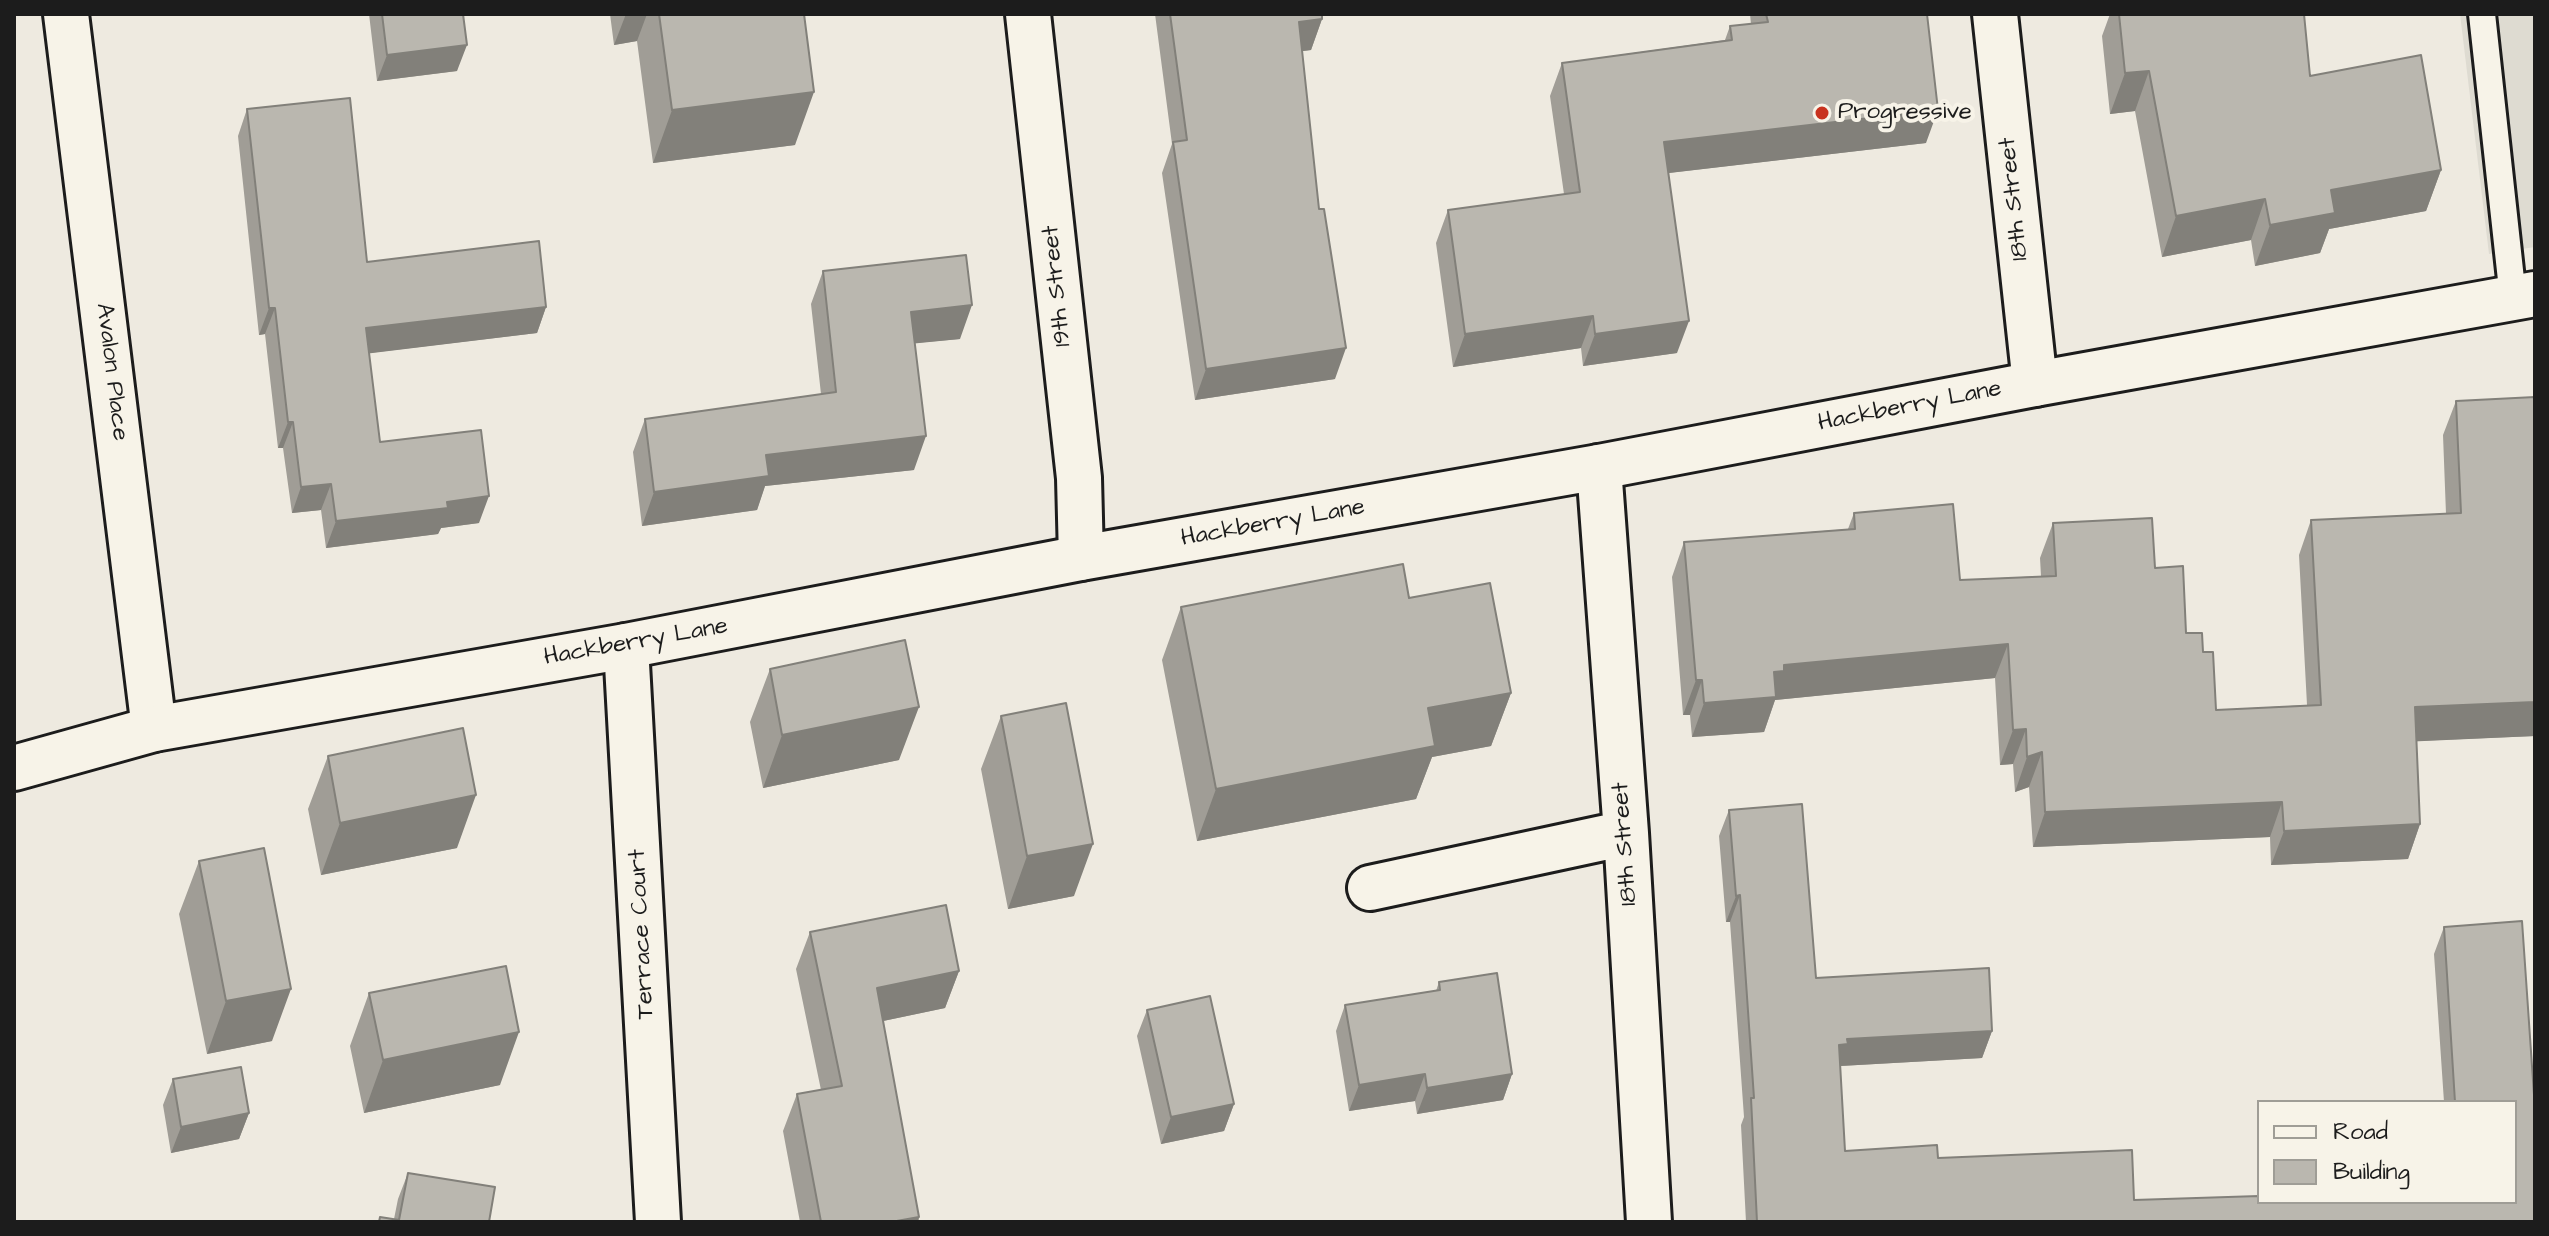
<!DOCTYPE html>
<style>
body{margin:0}
#map{position:relative;width:2549px;height:1236px;overflow:hidden;background:#eeeae0;font-family:"Architects Daughter",sans-serif}
canvas{display:block}
.frame{position:absolute;inset:0;border:16px solid #1c1c1c;pointer-events:none}
.legend{position:absolute;left:2257px;top:1100px;width:260px;height:104px;box-sizing:border-box;background:#f7f3e8;border:2px solid #9f9d96;margin:0;padding:10px 14px;list-style:none;font-size:24px;color:#1c1c1c}
.legend li{display:flex;align-items:center;gap:16px;height:40px}
.legend b{width:40px;border:2px solid #9f9d96}
</style>
<div id="map">
<canvas width="2549" height="1236"></canvas>
<div class="frame"></div>
<ul class="legend">
<li><b style="height:10px;background:#f7f3e8"></b>Road</li>
<li><b style="height:22px;background:#bab7af"></b>Building</li>
</ul>
</div>
<script>
const c = document.querySelector('canvas').getContext('2d');
c.lineJoin = 'round';
function fill(path, color) { c.fillStyle = color; c.fill(path, 'evenodd'); }
function trace(path, color, width, dash) { c.strokeStyle = color; c.lineWidth = width; c.lineCap = dash ? 'butt' : 'round'; c.setLineDash(dash || []); c.stroke(path); }
function drawText(font, color, halo, rows, align = 'center') {
  c.font = font + ' "Architects Daughter",sans-serif'; c.lineWidth = 8; c.setLineDash([]); c.textBaseline = 'middle'; c.strokeStyle = halo; c.fillStyle = color; for (const [text, x, y, turn = 0] of rows) {
    c.save(); c.translate(x, y); c.rotate((+turn || 0) * Math.PI / 180); c.textAlign = isNaN(turn) ? turn : align; if (halo) c.strokeText(text, 0, 0); c.fillText(text, 0, 0); c.restore();
  }
}
fill(new Path2D(`
 M 2460,14 L 2535,14 L 2535,247 L 2489,254 Z`), '#dedbd1');
const service = new Path2D(`
 M 2482,14 L 2513,298`);
const minor = new Path2D(`
 M 66,14 L 154,729
 M 1028,14 L 1079,478 L 1081,558
 M 1995,14 L 2035,384
 M 1599,467 L 1626,833 L 1649,1222
 M 626,646 L 658,1222
 M 1370,888 L 1626,833`);
const secondary = new Path2D(`
 M 14,768 L 154,729 L 626,646 L 1081,558 L 1599,467 L 2035,384 L 2535,294`);
trace(service, '#1c1c1c', 32);
trace(minor, '#1c1c1c', 50);
trace(secondary, '#1c1c1c', 50);
trace(service, '#f7f3e8', 26);
trace(minor, '#f7f3e8', 44);
trace(secondary, '#f7f3e8', 44);
fill(new Path2D(`
 M 369,14 L 463,14 L 457,71 L 377,81 Z
 M 610,14 L 804,14 L 795,145 L 653,163 L 637,41 L 614,45 Z
 M 1155,14 L 1322,14 L 1322,19 L 1311,50 L 1302,51 L 1335,379 L 1195,400 L 1162,173 L 1172,144 Z
 M 1750,14 L 1927,14 L 1926,143 L 1668,173 L 1677,353 L 1583,366 L 1581,348 L 1453,367 L 1436,243 L 1448,210 L 1564,194 L 1550,96 L 1562,63 L 1725,40 L 1730,26 L 1751,24 Z
 M 2110,14 L 2304,14 L 2310,76 L 2441,170 L 2426,211 L 2329,229 L 2320,253 L 2255,266 L 2251,240 L 2162,257 L 2135,111 L 2110,114 L 2102,36 Z
 M 247,109 L 367,262 L 546,307 L 537,333 L 369,353 L 380,442 L 479,523 L 441,528 L 438,534 L 326,548 L 321,510 L 292,513 L 283,448 L 278,448 L 265,334 L 259,335 L 238,136 Z
 M 823,271 L 960,339 L 915,343 L 914,470 L 765,486 L 757,510 L 642,526 L 633,452 L 645,419 L 821,394 L 811,304 Z
 M 2535,397 L 2535,736 L 2416,741 L 2420,824 L 2408,859 L 2271,865 L 2270,837 L 2033,847 L 2029,787 L 2015,792 L 2013,764 L 2000,765 L 1995,678 L 1775,700 L 1764,732 L 1692,737 L 1690,715 L 1683,715 L 1672,577 L 1684,542 L 1848,529 L 1854,513 L 1960,580 L 2041,576 L 2040,558 L 2053,523 L 2155,568 L 2186,633 L 2203,652 L 2216,710 L 2307,705 L 2299,555 L 2311,520 L 2446,514 L 2443,435 L 2456,401 Z
 M 1409,598 L 1511,693 L 1491,746 L 1432,757 L 1416,799 L 1197,841 L 1162,660 L 1181,607 Z
 M 770,669 L 899,760 L 763,788 L 750,722 Z
 M 1001,716 L 1074,896 L 1008,909 L 981,769 Z
 M 328,756 L 457,848 L 321,875 L 308,809 Z
 M 1802,804 L 1816,978 L 1989,968 L 1992,1031 L 1982,1058 L 1840,1066 L 1845,1151 L 1937,1145 L 1938,1158 L 2132,1150 L 2134,1200 L 2259,1196 L 2259,1202 L 2515,1202 L 2515,1102 L 2444,1102 L 2434,954 L 2444,927 L 2522,921 L 2534,1095 L 2535,1095 L 2535,1222 L 1746,1222 L 1741,1125 L 1744,1117 L 1730,922 L 1726,922 L 1719,836 L 1729,810 Z
 M 199,861 L 272,1041 L 207,1054 L 179,914 Z
 M 810,932 L 959,971 L 945,1008 L 883,1021 L 919,1217 L 918,1222 L 800,1222 L 783,1131 L 797,1094 L 821,1090 L 796,969 Z
 M 1439,982 L 1512,1074 L 1503,1100 L 1417,1114 L 1415,1101 L 1349,1111 L 1336,1031 L 1345,1005 L 1436,991 Z
 M 369,993 L 500,1085 L 364,1113 L 350,1046 Z
 M 1147,1010 L 1234,1104 L 1224,1131 L 1161,1144 L 1137,1036 Z
 M 173,1079 L 249,1113 L 239,1139 L 171,1153 L 163,1105 Z
 M 408,1173 L 489,1222 L 378,1222 L 380,1217 L 394,1219 L 398,1199 Z`), '#a09d96');
fill(new Path2D(`
 M 626,14 L 647,14 L 637,41 L 614,45 Z
 M 1322,19 L 1311,50 L 1288,53 L 1299,22 Z
 M 467,45 L 457,71 L 377,81 L 387,55 Z
 M 2149,71 L 2135,111 L 2110,114 L 2125,73 Z
 M 814,92 L 795,145 L 653,163 L 672,110 Z
 M 1938,110 L 1926,143 L 1652,175 L 1664,142 Z
 M 2441,170 L 2426,211 L 2329,229 L 2320,253 L 2255,266 L 2270,225 L 2331,190 Z
 M 2265,199 L 2251,240 L 2162,257 L 2176,216 Z
 M 972,305 L 960,339 L 899,345 L 911,312 Z
 M 546,307 L 537,333 L 356,355 L 366,328 Z
 M 269,308 L 275,308 L 265,334 L 259,335 Z
 M 1593,316 L 1581,348 L 1453,367 L 1465,334 Z
 M 1689,321 L 1677,353 L 1583,366 L 1595,334 Z
 M 1346,348 L 1335,379 L 1195,400 L 1206,369 Z
 M 288,422 L 293,422 L 283,448 L 278,448 Z
 M 926,436 L 914,470 L 765,486 L 757,510 L 642,526 L 654,492 L 766,455 Z
 M 331,484 L 321,510 L 292,513 L 301,487 Z
 M 489,496 L 479,523 L 441,528 L 438,534 L 326,548 L 336,521 L 447,502 Z
 M 2008,644 L 1995,678 L 1775,700 L 1764,732 L 1692,737 L 1704,703 L 1784,665 Z
 M 1696,680 L 1702,680 L 1690,715 L 1683,715 Z
 M 1511,693 L 1491,746 L 1432,757 L 1416,799 L 1197,841 L 1216,789 L 1428,708 Z
 M 2535,702 L 2535,736 L 2402,742 L 2415,707 Z
 M 919,707 L 899,760 L 763,788 L 782,735 Z
 M 2026,729 L 2013,764 L 2000,765 L 2013,730 Z
 M 2042,752 L 2029,787 L 2015,792 L 2027,757 Z
 M 476,795 L 457,848 L 321,875 L 340,823 Z
 M 2282,802 L 2270,837 L 2033,847 L 2045,812 Z
 M 2420,824 L 2408,859 L 2271,865 L 2284,831 Z
 M 1093,844 L 1074,896 L 1008,909 L 1027,856 Z
 M 1740,895 L 1730,922 L 1726,922 L 1736,896 Z
 M 959,971 L 945,1008 L 864,1025 L 877,988 Z
 M 291,989 L 272,1041 L 207,1054 L 226,1001 Z
 M 1992,1031 L 1982,1058 L 1840,1066 L 1839,1045 L 1847,1039 Z
 M 519,1032 L 500,1085 L 364,1113 L 383,1060 Z
 M 1425,1074 L 1415,1101 L 1349,1111 L 1359,1085 Z
 M 1512,1074 L 1503,1100 L 1417,1114 L 1427,1088 Z
 M 1234,1104 L 1224,1131 L 1161,1144 L 1171,1117 Z
 M 249,1113 L 239,1139 L 171,1153 L 181,1127 Z
 M 919,1217 L 918,1222 L 891,1222 Z`), '#82807a');
const building = new Path2D(`
 M 382,14 L 463,14 L 467,45 L 387,55 Z
 M 659,14 L 804,14 L 814,92 L 672,110 Z
 M 1170,14 L 1322,14 L 1322,19 L 1299,22 L 1319,209 L 1324,209 L 1346,348 L 1206,369 L 1173,142 L 1187,140 Z
 M 1766,14 L 1927,14 L 1938,110 L 1664,142 L 1689,321 L 1595,334 L 1593,316 L 1465,334 L 1448,210 L 1580,192 L 1562,63 L 1732,40 L 1730,26 L 1768,22 Z
 M 2119,14 L 2304,14 L 2310,76 L 2421,55 L 2441,170 L 2331,190 L 2335,213 L 2270,225 L 2265,199 L 2176,216 L 2149,71 L 2125,73 Z
 M 350,98 L 367,262 L 539,241 L 546,307 L 366,328 L 380,442 L 481,430 L 489,496 L 447,502 L 448,508 L 336,521 L 331,484 L 301,487 L 293,422 L 288,422 L 275,308 L 269,308 L 247,109 Z
 M 966,255 L 972,305 L 911,312 L 926,436 L 766,455 L 769,476 L 654,492 L 645,419 L 836,392 L 823,271 Z
 M 2535,397 L 2535,702 L 2415,707 L 2420,824 L 2284,831 L 2282,802 L 2045,812 L 2042,752 L 2027,757 L 2026,729 L 2013,730 L 2008,644 L 1784,665 L 1784,671 L 1774,672 L 1776,697 L 1704,703 L 1702,680 L 1696,680 L 1684,542 L 1855,529 L 1854,513 L 1953,504 L 1960,580 L 2056,576 L 2053,523 L 2152,518 L 2155,568 L 2183,566 L 2186,633 L 2202,633 L 2203,652 L 2213,652 L 2216,710 L 2321,705 L 2311,520 L 2461,513 L 2456,401 Z
 M 1403,564 L 1409,598 L 1490,583 L 1511,693 L 1428,708 L 1435,746 L 1216,789 L 1181,607 Z
 M 905,640 L 919,707 L 782,735 L 770,669 Z
 M 1066,703 L 1093,844 L 1027,856 L 1001,716 Z
 M 463,728 L 476,795 L 340,823 L 328,756 Z
 M 1802,804 L 1816,978 L 1989,968 L 1992,1031 L 1847,1039 L 1848,1044 L 1839,1045 L 1845,1151 L 1937,1145 L 1938,1158 L 2132,1150 L 2134,1200 L 2259,1196 L 2259,1202 L 2515,1202 L 2515,1102 L 2455,1102 L 2444,927 L 2522,921 L 2534,1095 L 2535,1095 L 2535,1222 L 1757,1222 L 1751,1098 L 1754,1098 L 1740,895 L 1736,896 L 1729,810 Z
 M 264,848 L 291,989 L 226,1001 L 199,861 Z
 M 946,905 L 959,971 L 877,988 L 919,1217 L 891,1222 L 821,1222 L 797,1094 L 842,1086 L 810,932 Z
 M 506,966 L 519,1032 L 383,1060 L 369,993 Z
 M 1497,973 L 1512,1074 L 1427,1088 L 1425,1074 L 1359,1085 L 1345,1005 L 1440,990 L 1439,982 Z
 M 1210,996 L 1234,1104 L 1171,1117 L 1147,1010 Z
 M 241,1067 L 249,1113 L 181,1127 L 173,1079 Z
 M 408,1173 L 495,1187 L 489,1222 L 379,1222 L 380,1217 L 399,1220 Z`);
fill(building, '#bab7af');
trace(building, '#82807a', 2);
for (const [x, y, r, color] of [
 [1822,113,8,"#c8321e"]
]) { const dot = new Path2D(); dot.arc(x, y, r, 0, 2 * Math.PI); c.fillStyle = color; c.fill(dot); trace(dot, '#f7f3e8', 3); }
drawText('24px', '#1c1c1c', '#f7f3e8', [
 ["Progressive",1838,113]
], 'left');
drawText('24px', '#1c1c1c', '#f7f3e8', [
 ["18th Street",2015,199,-96],
 ["19th Street",1058,286,-96],
 ["Avalon Place",111,372,83],
 ["Hackberry Lane",1910,407,-11],
 ["Hackberry Lane",1273,524,-10],
 ["Hackberry Lane",636,643,-10],
 ["18th Street",1626,844,-94],
 ["Terrace Court",643,934,-93]
]);
</script>
